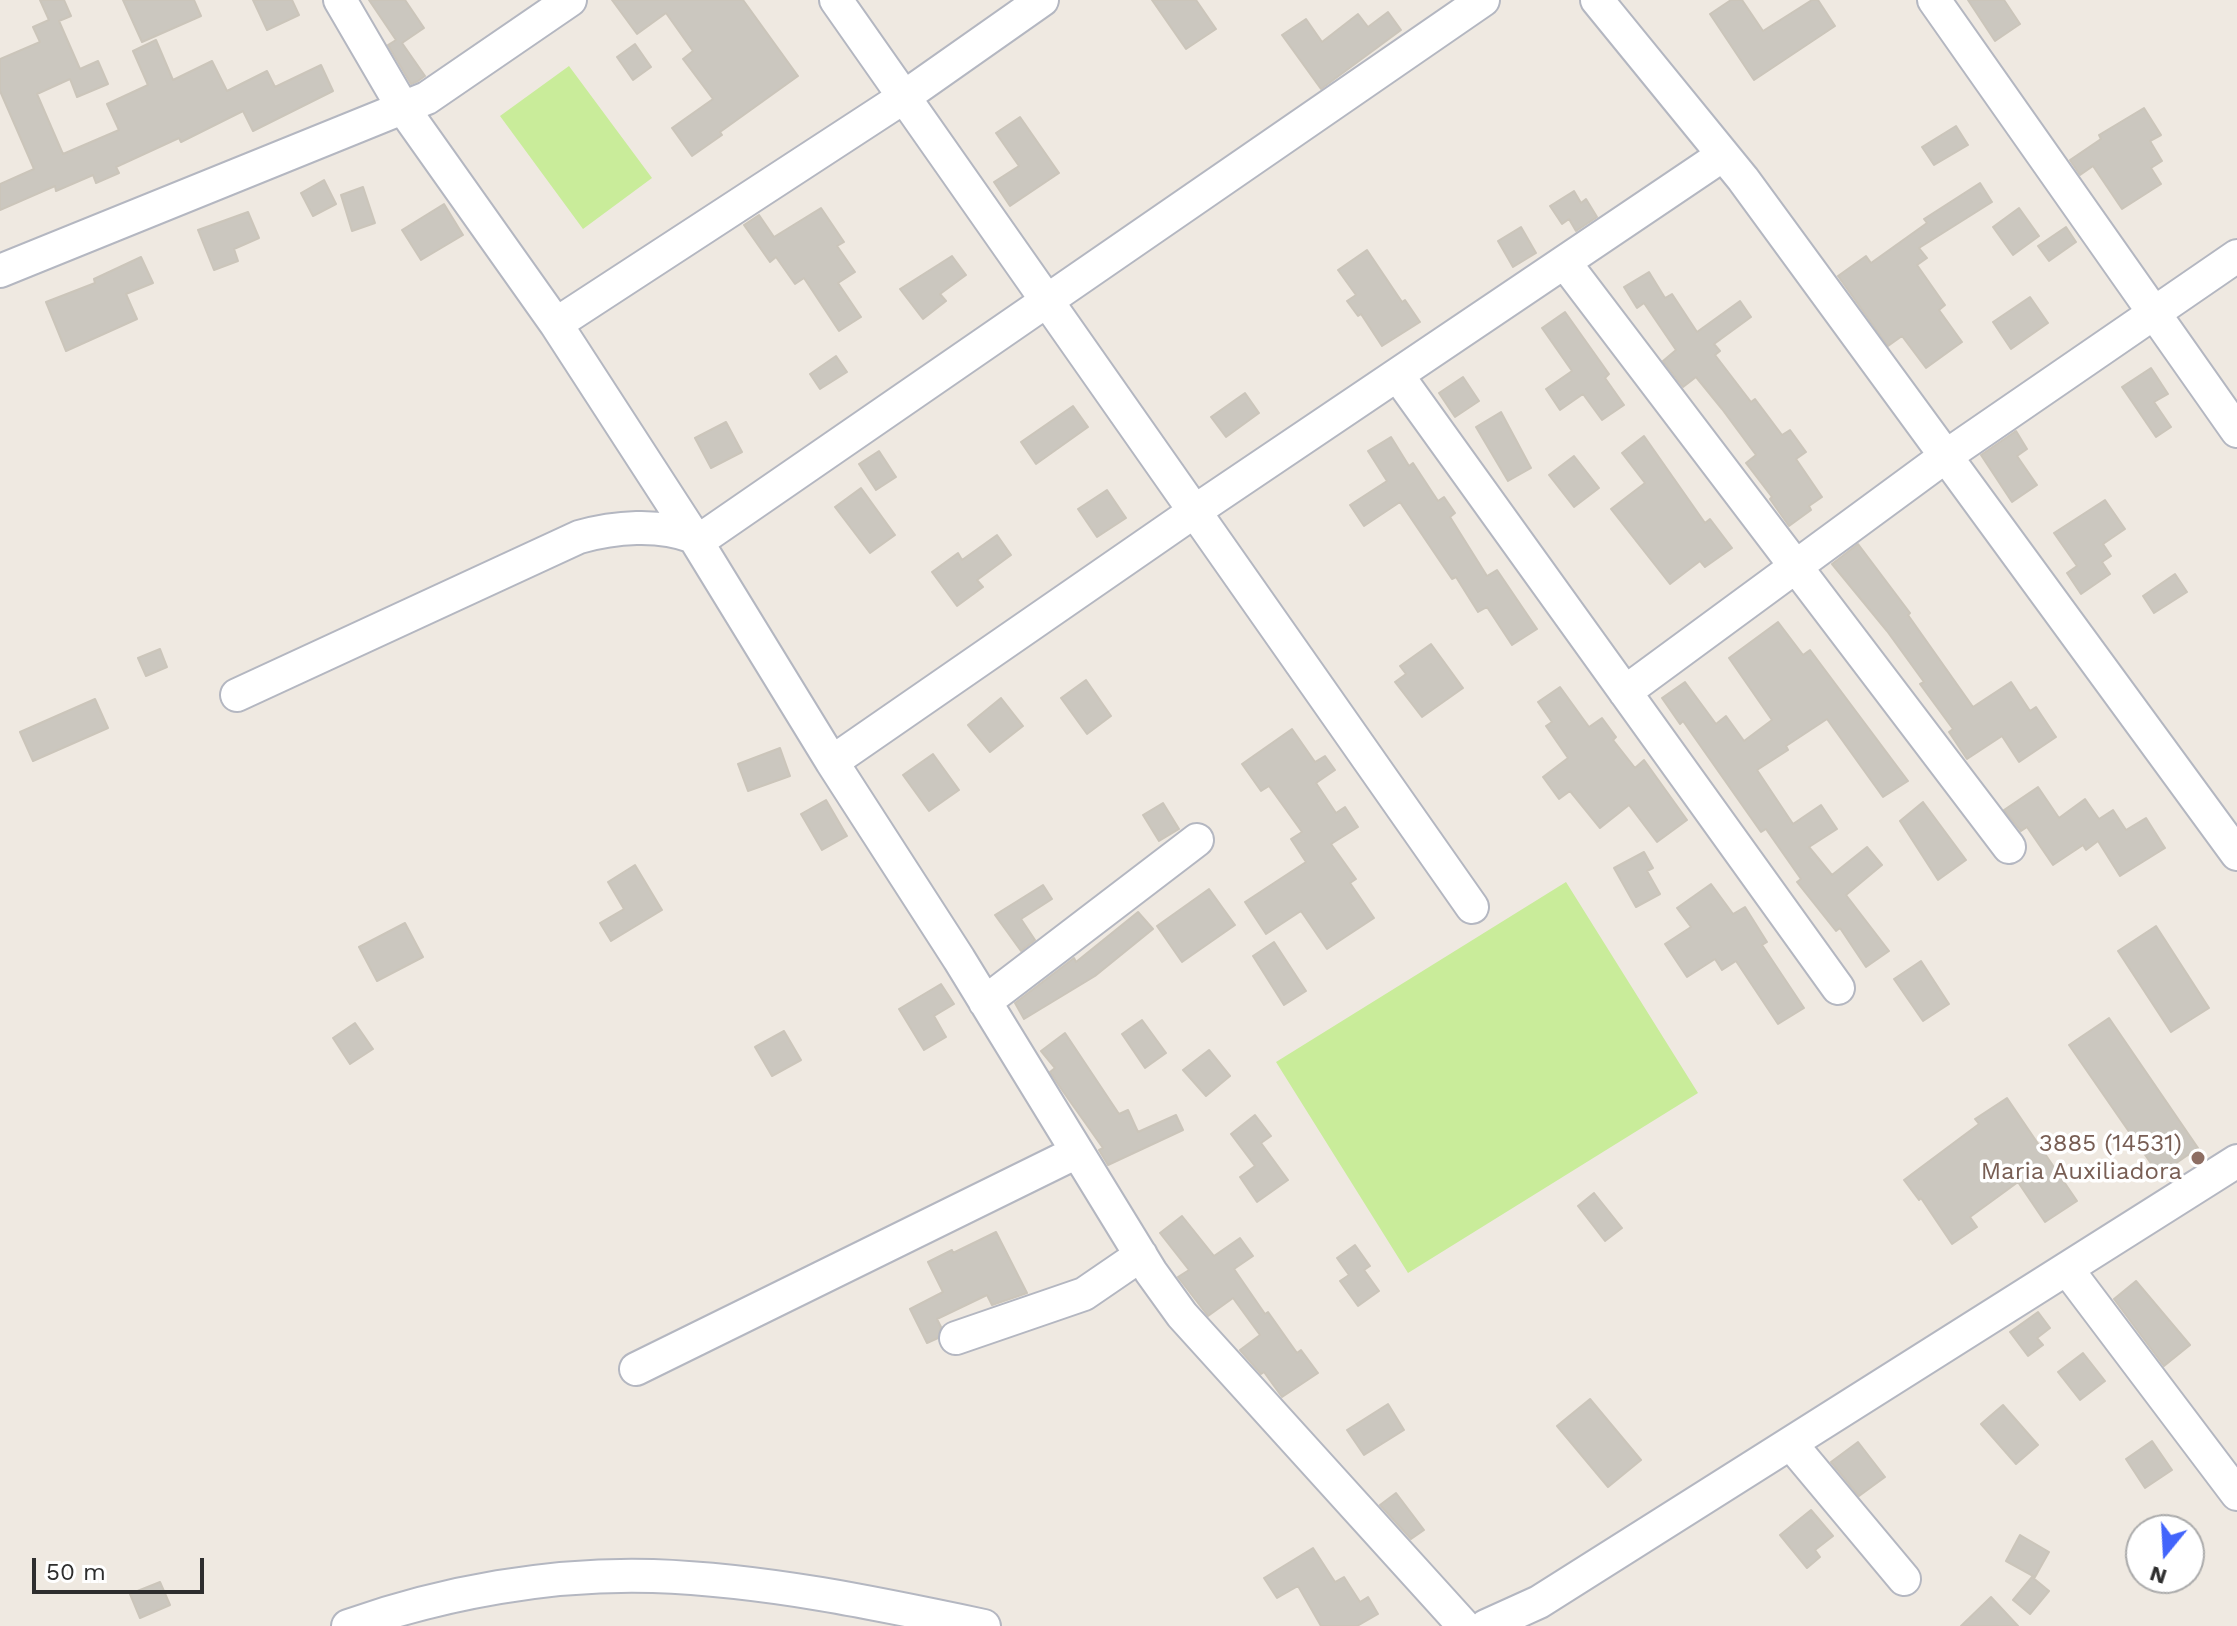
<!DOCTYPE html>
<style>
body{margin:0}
#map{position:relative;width:2237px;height:1626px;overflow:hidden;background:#efe9e1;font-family:"Work Sans",sans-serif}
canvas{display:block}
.north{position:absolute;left:2125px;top:1514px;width:80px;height:80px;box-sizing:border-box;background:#fff;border:2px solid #ababab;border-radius:50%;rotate:198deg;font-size:22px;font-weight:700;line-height:32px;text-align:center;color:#2e2e2e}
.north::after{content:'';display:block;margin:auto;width:28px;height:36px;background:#4264fb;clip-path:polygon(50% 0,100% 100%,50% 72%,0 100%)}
.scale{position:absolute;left:32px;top:1558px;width:172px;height:36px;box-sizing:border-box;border:4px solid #2e2e2e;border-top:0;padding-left:10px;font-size:24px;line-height:28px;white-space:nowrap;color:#2e2e2e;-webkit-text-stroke:6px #fff;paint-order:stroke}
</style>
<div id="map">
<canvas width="2237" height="1626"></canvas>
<div class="north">N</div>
<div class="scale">50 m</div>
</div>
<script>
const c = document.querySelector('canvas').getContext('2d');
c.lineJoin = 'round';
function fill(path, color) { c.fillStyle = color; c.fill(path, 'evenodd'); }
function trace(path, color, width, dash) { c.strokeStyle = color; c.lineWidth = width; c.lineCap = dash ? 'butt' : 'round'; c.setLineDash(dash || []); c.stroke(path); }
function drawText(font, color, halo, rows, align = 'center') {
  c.font = font + ' "Work Sans",sans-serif'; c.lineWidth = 7; c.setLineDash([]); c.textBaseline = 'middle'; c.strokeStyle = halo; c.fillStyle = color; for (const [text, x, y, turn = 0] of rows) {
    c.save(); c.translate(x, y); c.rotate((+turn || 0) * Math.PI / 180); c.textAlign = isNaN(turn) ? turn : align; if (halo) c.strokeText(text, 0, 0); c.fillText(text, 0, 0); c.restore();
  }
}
fill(new Path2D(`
 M 569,66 L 652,178 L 583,229 L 500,116 Z
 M 1566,882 L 1698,1093 L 1408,1273 L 1276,1062 Z`), '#c9ec9a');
const building = new Path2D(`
 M 40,0 L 64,0 L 71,16 L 59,21 L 80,69 L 98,61 L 108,84 L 77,97 L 70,79 L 37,94 L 63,154 L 119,130 L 107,104 L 148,85 L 133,51 L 156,40 L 173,80 L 212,61 L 227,91 L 267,71 L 275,87 L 321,65 L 333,91 L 253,131 L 243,111 L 181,142 L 179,138 L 116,167 L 119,173 L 96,183 L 93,175 L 56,191 L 55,186 L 0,210 L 0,184 L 34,169 L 0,91 L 0,59 L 40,42 L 33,27 L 49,20 Z
 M 123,0 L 194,0 L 201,16 L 142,42 Z
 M 253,0 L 292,0 L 299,15 L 267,30 Z
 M 369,0 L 405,0 L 424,28 L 402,43 L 425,76 L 418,81 L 411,84 L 388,45 L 396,40 Z
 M 612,0 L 743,0 L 798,76 L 720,132 L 722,135 L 692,156 L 672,128 L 713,99 L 683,59 L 693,51 L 666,13 L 637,34 Z
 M 1152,0 L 1196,0 L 1216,29 L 1186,49 Z
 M 1731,0 L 1742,0 L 1763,31 L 1812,0 L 1818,0 L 1835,26 L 1754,80 L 1710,14 Z
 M 1968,0 L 2004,0 L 2020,24 L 1995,41 Z
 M 1388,12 L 1401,30 L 1321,89 L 1282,35 L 1306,19 L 1322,42 L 1358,14 L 1368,27 Z
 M 635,44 L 651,67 L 633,80 L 617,57 Z
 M 2144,108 L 2161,135 L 2150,141 L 2162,161 L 2151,168 L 2161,184 L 2122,209 L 2093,166 L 2080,175 L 2070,160 L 2101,139 L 2099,135 Z
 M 1020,117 L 1059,173 L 1010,206 L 994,182 L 1019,166 L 996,133 Z
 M 1956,126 L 1968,145 L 1934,165 L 1922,147 Z
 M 324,180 L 336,204 L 313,216 L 301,193 Z
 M 1980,183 L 1992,202 L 1919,248 L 1927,258 L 1917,265 L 1945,305 L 1939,310 L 1962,342 L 1926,368 L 1902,336 L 1888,346 L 1838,276 L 1866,256 L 1871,263 L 1927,223 L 1924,219 Z
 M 363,187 L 375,223 L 352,231 L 341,195 Z
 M 1574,191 L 1581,203 L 1586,199 L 1597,217 L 1576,231 L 1569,219 L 1562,224 L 1550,206 Z
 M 444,204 L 463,235 L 421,260 L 402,230 Z
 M 821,208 L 844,242 L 837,246 L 855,272 L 838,283 L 861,317 L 839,331 L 804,278 L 795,284 L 776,257 L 770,262 L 744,225 L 759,215 L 774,237 Z
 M 2019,208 L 2039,236 L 2013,255 L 1993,227 Z
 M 248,212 L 259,238 L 234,249 L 238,261 L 214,270 L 198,230 Z
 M 1521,227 L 1536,253 L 1513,267 L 1498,241 Z
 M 2066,227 L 2076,242 L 2049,261 L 2038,246 Z
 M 1367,250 L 1402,302 L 1405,300 L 1420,322 L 1382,346 L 1361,314 L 1358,316 L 1347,301 L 1356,295 L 1338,270 Z
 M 952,256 L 966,275 L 940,294 L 946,301 L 923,319 L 900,289 Z
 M 141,257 L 153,283 L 126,294 L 137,319 L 66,351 L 46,302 L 95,283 L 94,279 Z
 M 1649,272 L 1665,298 L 1672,294 L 1697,332 L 1740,301 L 1751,317 L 1714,344 L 1720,351 L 1715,355 L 1751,402 L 1755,399 L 1782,435 L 1790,430 L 1806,452 L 1796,459 L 1822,497 L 1809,506 L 1811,510 L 1789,526 L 1770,499 L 1772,497 L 1746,463 L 1756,455 L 1722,409 L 1696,377 L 1683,387 L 1663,361 L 1676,350 L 1644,303 L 1637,308 L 1624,287 Z
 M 2030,297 L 2048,323 L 2011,349 L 1993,322 Z
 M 1565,312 L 1609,374 L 1605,378 L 1624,405 L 1602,420 L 1583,394 L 1560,410 L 1546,389 L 1572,371 L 1542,328 Z
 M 836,356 L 847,372 L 820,389 L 810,374 Z
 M 2151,368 L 2168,394 L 2154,402 L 2171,427 L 2156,437 L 2122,387 Z
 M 1463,377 L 1479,401 L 1455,417 L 1439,393 Z
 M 1245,393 L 1259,413 L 1226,437 L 1211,417 Z
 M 1073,406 L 1088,427 L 1036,464 L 1021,442 Z
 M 1501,412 L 1531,468 L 1508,481 L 1476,427 Z
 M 726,422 L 742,452 L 711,468 L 695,438 Z
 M 2016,431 L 2027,449 L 2017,456 L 2037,485 L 2012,502 L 1981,455 Z
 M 1644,436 L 1705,523 L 1710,519 L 1732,548 L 1705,567 L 1700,561 L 1670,584 L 1611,509 L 1645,483 L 1622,453 Z
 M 1391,437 L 1409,466 L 1413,463 L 1438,501 L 1444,497 L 1455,513 L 1450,517 L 1487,576 L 1497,570 L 1537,629 L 1512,645 L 1487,607 L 1478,612 L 1456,577 L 1452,579 L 1400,502 L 1364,526 L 1350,505 L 1387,481 L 1368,451 Z
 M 879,451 L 896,477 L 876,490 L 859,464 Z
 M 1574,456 L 1599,488 L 1574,507 L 1549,475 Z
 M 861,488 L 895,535 L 870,553 L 835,507 Z
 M 1107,490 L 1126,518 L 1097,537 L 1078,509 Z
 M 2105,500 L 2125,529 L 2103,544 L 2111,556 L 2102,562 L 2110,574 L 2081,594 L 2067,573 L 2077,566 L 2054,533 Z
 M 997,535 L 1011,555 L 977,580 L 983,587 L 957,606 L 932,572 L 958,553 L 962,560 Z
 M 1858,544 L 1910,613 L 1908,615 L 1973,707 L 2011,682 L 2030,711 L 2036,707 L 2056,737 L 2019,762 L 2002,736 L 1967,759 L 1949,732 L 1953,729 L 1920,684 L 1924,682 L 1887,631 L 1832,564 Z
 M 2175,574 L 2187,592 L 2154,613 L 2143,596 Z
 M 1778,622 L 1803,655 L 1810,650 L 1908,781 L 1883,797 L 1827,719 L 1786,746 L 1788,750 L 1757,770 L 1793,824 L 1821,805 L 1837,829 L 1809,847 L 1832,875 L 1867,847 L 1882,865 L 1846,895 L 1889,951 L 1866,967 L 1840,928 L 1836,931 L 1797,882 L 1801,879 L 1766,829 L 1761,832 L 1683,721 L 1680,724 L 1662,698 L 1685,682 L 1716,724 L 1726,716 L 1744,741 L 1772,720 L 1729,658 Z
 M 1431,644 L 1463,688 L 1422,717 L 1395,682 L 1406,674 L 1400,666 Z
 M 160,649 L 167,667 L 146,676 L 138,658 Z
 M 1086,680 L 1111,716 L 1087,734 L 1061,698 Z
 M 1560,687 L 1589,727 L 1602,718 L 1616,737 L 1613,740 L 1635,768 L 1644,760 L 1687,820 L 1657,842 L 1629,805 L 1600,828 L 1570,791 L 1559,799 L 1543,777 L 1568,758 L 1546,726 L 1552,722 L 1538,702 Z
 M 1001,698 L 1023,726 L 990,752 L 968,725 Z
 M 95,699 L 108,728 L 33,761 L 20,732 Z
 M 1292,729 L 1315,762 L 1325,756 L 1335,770 L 1316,783 L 1336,813 L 1345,807 L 1358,827 L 1331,844 L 1356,879 L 1350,883 L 1374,918 L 1327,949 L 1301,911 L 1266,934 L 1245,902 L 1306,862 L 1291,839 L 1302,832 L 1269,786 L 1261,791 L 1242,764 Z
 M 780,748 L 790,776 L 748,791 L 738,764 Z
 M 933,754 L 959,790 L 929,811 L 903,775 Z
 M 2038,787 L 2059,818 L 2085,799 L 2099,819 L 2113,810 L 2126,830 L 2146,818 L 2165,848 L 2120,876 L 2098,841 L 2086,850 L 2083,845 L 2053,865 L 2027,827 L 2021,831 L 2004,810 Z
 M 826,800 L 847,836 L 822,850 L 801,814 Z
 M 1923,802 L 1966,860 L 1938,880 L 1900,821 Z
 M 1163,803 L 1179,829 L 1159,841 L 1143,815 Z
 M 1644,852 L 1653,868 L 1647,871 L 1660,894 L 1636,907 L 1614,868 Z
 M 635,865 L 662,910 L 611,941 L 600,923 L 624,909 L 608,882 Z
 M 1711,884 L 1733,914 L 1745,907 L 1767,942 L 1762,945 L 1804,1008 L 1778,1024 L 1736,961 L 1722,970 L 1715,959 L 1687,977 L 1665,944 L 1691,927 L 1677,908 Z
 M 1043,885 L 1052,899 L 1021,919 L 1035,940 L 1021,951 L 995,915 Z
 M 1209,889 L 1235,925 L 1182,962 L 1157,926 Z
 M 1138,912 L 1153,929 L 1095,976 L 1024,1019 L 1015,1003 L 1074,958 L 1076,962 Z
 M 405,923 L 423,957 L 377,981 L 359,947 Z
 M 2156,926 L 2209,1008 L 2171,1032 L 2118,951 Z
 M 1274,942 L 1306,991 L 1284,1005 L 1253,956 Z
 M 1921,961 L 1949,1004 L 1923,1021 L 1894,979 Z
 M 941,984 L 954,1004 L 934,1016 L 946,1037 L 924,1050 L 899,1009 Z
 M 2109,1018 L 2198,1148 L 2159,1175 L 2069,1045 Z
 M 1142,1020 L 1166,1053 L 1145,1068 L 1122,1034 Z
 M 355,1023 L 373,1049 L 350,1064 L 333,1038 Z
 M 784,1031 L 801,1060 L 772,1076 L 755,1047 Z
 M 1065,1033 L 1119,1114 L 1128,1110 L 1138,1132 L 1176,1115 L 1183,1130 L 1108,1165 L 1099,1150 L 1103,1148 L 1062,1090 L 1050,1072 L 1055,1068 L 1041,1051 Z
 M 1209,1050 L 1230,1076 L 1206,1096 L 1183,1070 Z
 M 2007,1098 L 2077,1201 L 2045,1222 L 2018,1182 L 1970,1217 L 1977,1227 L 1952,1244 L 1921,1198 L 1919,1200 L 1904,1180 L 1979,1124 L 1975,1119 Z
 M 1255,1115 L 1271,1136 L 1261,1143 L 1288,1180 L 1257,1202 L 1240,1177 L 1255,1166 L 1231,1134 Z
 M 1594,1193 L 1622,1228 L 1605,1241 L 1578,1206 Z
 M 1182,1216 L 1214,1256 L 1240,1238 L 1253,1256 L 1234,1269 L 1265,1314 L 1268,1312 L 1297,1353 L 1301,1350 L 1318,1373 L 1282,1397 L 1264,1372 L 1261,1374 L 1240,1350 L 1260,1335 L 1233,1298 L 1208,1316 L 1178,1277 L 1189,1270 L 1160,1233 Z
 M 996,1232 L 1027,1293 L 992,1305 L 987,1295 L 937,1319 L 941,1327 L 938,1338 L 927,1343 L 910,1309 L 943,1292 L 928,1262 L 952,1250 L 953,1253 Z
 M 1355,1245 L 1370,1266 L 1364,1270 L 1379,1291 L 1358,1306 L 1340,1281 L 1349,1275 L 1337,1258 Z
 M 2136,1281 L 2190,1345 L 2164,1366 L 2114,1299 Z
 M 2038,1312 L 2050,1328 L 2037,1338 L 2043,1345 L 2028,1356 L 2010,1332 Z
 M 2083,1353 L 2105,1381 L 2080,1400 L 2058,1372 Z
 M 1590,1399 L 1641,1460 L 1608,1487 L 1557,1426 Z
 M 1388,1404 L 1404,1430 L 1364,1455 L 1347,1430 Z
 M 2003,1405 L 2038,1445 L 2016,1464 L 1981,1424 Z
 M 2152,1441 L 2172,1470 L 2145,1488 L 2126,1459 Z
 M 1858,1442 L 1885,1477 L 1859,1496 L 1831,1462 Z
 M 1396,1493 L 1424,1530 L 1411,1539 L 1380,1505 Z
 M 1811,1510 L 1833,1536 L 1815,1550 L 1820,1557 L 1807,1568 L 1780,1535 Z
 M 2020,1535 L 2049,1552 L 2035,1577 L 2006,1561 Z
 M 1313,1548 L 1335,1582 L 1344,1577 L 1360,1602 L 1368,1597 L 1378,1614 L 1357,1626 L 1321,1626 L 1298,1586 L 1277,1598 L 1264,1578 Z
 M 2032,1577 L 2049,1591 L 2030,1614 L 2013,1600 Z
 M 160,1582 L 170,1605 L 140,1618 L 130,1594 Z
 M 1991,1597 L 2018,1626 L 1961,1626 Z`);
fill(building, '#cbc7bf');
trace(building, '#cbc5ba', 2);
const minor = new Path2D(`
 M 340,0 L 403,108 L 556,324 L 694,537 L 832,762 L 959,959 L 1151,1272 L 1182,1315 L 1464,1626
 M 836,0 L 1472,907
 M 1597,0 L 1743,179 L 2237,854
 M 1934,0 L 2237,431
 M 1565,263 L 2009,847
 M 0,271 L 427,98 L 570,0
 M 556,324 L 904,97 L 1042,0
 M 1398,376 L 1838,988
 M 697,542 L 1483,0
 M 1625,692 L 1946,456 L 2237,256
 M 237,695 L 579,537 C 614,527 659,523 694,537
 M 832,762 L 1195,511 L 1723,155
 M 985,1002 L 1197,840
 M 2067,1269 L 2237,1494
 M 956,1338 L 1084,1294 L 1141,1255
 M 636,1369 L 1077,1152
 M 1791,1444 L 1904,1579
 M 348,1626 C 445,1592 551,1573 653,1576 C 766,1580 875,1603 984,1626
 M 1486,1626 L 1539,1602 L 2237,1161`);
trace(minor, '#b4b7c1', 36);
trace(minor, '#fff', 32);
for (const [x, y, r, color] of [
 [2198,1158,8,"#8d6e63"]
]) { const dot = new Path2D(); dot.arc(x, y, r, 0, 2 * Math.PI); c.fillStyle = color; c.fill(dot); trace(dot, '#fff', 3); }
drawText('24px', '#785e54', '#fff', [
 ["3885 (14531)",2182,1144],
 ["Maria Auxiliadora",2182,1172]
], 'right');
</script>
